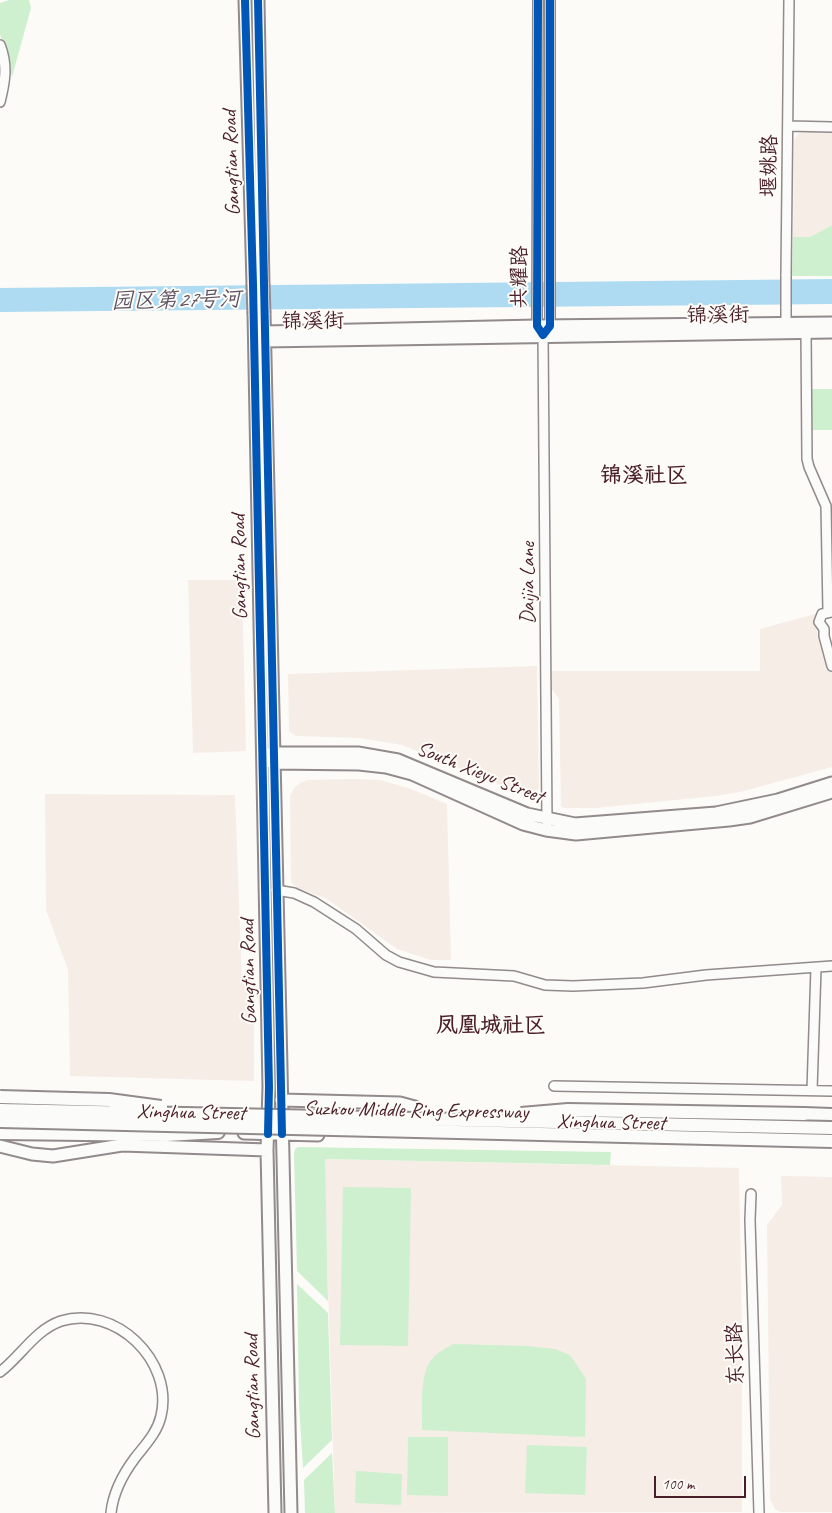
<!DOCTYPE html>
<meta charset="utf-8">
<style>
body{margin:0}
#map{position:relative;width:832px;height:1513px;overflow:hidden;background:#fcfbf8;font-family:Caveat,sans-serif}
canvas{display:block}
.scale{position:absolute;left:654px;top:1476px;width:92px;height:22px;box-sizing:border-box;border:2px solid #4a1f2b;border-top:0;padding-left:6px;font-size:15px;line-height:18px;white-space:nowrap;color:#4a1f2b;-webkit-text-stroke:4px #fdfcf7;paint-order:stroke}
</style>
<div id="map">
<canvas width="832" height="1513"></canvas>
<div class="scale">100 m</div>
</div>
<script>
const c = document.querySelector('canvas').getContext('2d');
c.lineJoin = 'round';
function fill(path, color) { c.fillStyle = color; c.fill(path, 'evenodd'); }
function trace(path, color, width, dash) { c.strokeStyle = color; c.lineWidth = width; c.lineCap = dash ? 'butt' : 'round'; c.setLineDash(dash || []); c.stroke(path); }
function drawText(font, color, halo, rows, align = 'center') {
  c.font = font + ' Caveat,"LXGW WenKai TC",sans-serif'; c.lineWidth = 4; c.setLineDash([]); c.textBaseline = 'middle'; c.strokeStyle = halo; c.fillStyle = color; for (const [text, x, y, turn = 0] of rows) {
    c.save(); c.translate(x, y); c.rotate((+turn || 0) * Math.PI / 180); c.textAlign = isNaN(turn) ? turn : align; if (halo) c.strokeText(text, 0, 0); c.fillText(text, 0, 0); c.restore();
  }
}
fill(new Path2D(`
 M 805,130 L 832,131 L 832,225 L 810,237 L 793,237 L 794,141 L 798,134 Z
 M 188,580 L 242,580 L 246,751 L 193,753 Z
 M 815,614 L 816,629 L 827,670 L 832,670 L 832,767 L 740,792 L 715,796 L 596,808 L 564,808 L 561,806 L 559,699 L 552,689 L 552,671 L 760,671 L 760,629 Z
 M 537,666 L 539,788 L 534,796 L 530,797 L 402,745 L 359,738 L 296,736 L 289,731 L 288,674 Z
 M 354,779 L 380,780 L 411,789 L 447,804 L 451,960 L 431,960 L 397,949 L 327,899 L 297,888 L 291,882 L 290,796 L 294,788 L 300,783 L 308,780 Z
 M 45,794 L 235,795 L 242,981 L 254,981 L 254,1081 L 70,1076 L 68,970 L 46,910 Z
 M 324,1159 L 739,1168 L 742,1327 L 742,1512 L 335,1513 Z
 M 781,1176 L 832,1177 L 832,1512 L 781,1512 L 776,1510 L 770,1500 L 767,1225 L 782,1205 Z`), '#f6ede6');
fill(new Path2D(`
 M 9,0 L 29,0 L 31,8 L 12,77 L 0,34 L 0,3 Z
 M 832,225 L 832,276 L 792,276 L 793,237 L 810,237 Z
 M 811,389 L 832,389 L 832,430 L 811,430 Z
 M 298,1147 L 611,1152 L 610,1165 L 325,1159 L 328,1301 L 297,1271 L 294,1154 L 295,1149 Z
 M 343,1187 L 411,1188 L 408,1346 L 340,1345 Z
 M 297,1284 L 328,1313 L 332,1440 L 303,1468 L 299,1404 Z
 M 453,1344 L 527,1346 L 555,1349 L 570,1355 L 586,1379 L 585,1437 L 422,1430 C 423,1409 418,1374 433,1358 C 438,1352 447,1348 453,1344 Z
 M 408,1437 L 448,1437 L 448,1496 L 407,1495 Z
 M 527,1445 L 587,1447 L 585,1495 L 525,1493 Z
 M 332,1453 L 335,1513 L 305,1513 L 304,1480 Z
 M 356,1471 L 402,1474 L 401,1505 L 355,1503 Z`), '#cef0cf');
fill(new Path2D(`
 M 832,279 L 832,304 L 0,312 L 0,288 Z`), '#aedbf1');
const minor = new Path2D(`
 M 538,0 L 537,326 L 540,331
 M 0,45 C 8,65 5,82 0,102
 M 788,126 L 832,127
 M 786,276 L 789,0
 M 786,330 L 786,307
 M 546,331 L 550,326 L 550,0
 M 806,332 L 807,459 L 809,467 L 826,506 L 828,611
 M 543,335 L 547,823
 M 832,612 L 822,614 L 819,622 L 824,629 L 824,636 L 832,666
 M 276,890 L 294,893 L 314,902 L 356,929 L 386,955 L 399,962 L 434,972 L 514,976 L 545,985 L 573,986 L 643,983 L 706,975 L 832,966
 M 554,1086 L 832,1091
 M 812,1090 L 816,968
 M 751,1194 L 750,1220 L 759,1513
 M 0,1372 C 21,1356 35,1330 61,1321 C 115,1304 174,1361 161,1416 C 157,1433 145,1445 135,1458 C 123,1474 113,1493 111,1513`);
const major = new Path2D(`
 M 245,0 L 253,284
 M 258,0 L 263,284
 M 264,313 L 291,1513
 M 254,314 L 269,1087 L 267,1150 L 275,1513
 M 258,335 L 264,332 L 537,326 L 832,323
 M 258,338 L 264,341 L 832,332
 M 265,756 L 272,753 L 358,753 L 398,760 L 527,814 L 575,824 L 716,813 L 778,800 L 832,783
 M 267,760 L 273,763 L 359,764 L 386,767 L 412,774 L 523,824 L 546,830 L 576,834 L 729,820 L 750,817 L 832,792
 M 281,1100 L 400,1103 L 415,1107 L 426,1115
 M 244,1133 L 318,1135
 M 0,1146 L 32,1154 L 53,1156 L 122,1145 L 267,1150`);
const highway = new Path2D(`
 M 804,1114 L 832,1115
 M 0,1133 L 167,1135 L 218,1132`);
trace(minor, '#928a8b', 12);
trace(major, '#928a8b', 15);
trace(highway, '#928a8b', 16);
trace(minor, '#fbfbf9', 9);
trace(major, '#fbfbf9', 11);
trace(highway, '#fbfbf9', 12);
const minorBridge = new Path2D(`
 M 786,307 L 786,276`);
const majorBridge = new Path2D(`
 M 253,284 L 254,314
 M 263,284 L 264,313`);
const highwayBridge = new Path2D(`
 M 0,1097 L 109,1100 L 161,1107
 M 0,1110 L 832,1128
 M 521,1114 L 568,1110 L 804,1114
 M 0,1121 L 832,1141`);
trace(minorBridge, '#928a8b', 12, []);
trace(majorBridge, '#928a8b', 15, []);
trace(highwayBridge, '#928a8b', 16, []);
trace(minorBridge, '#fbfbf9', 9);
trace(majorBridge, '#fbfbf9', 11);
trace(highwayBridge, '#fbfbf9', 12);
trace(new Path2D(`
 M 245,0 L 253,284 L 269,1087 L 268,1134
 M 258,0 L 282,1134
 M 538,0 L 537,326 L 543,335 L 550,326 L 550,0`), '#0057b8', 8);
drawText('21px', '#4a1f2b', '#fdfcf7', [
 ["Gangtian Road",232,163,-92],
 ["堰姚路",770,166,-89],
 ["共耀路",520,277,-90],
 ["锦溪街",718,316,-1],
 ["锦溪街",313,322,-1],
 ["Gangtian Road",240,567,-91],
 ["Daijia Lane",528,583,-90],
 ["South Xieyu Street",480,773,22],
 ["Gangtian Road",249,972,-91],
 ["Suzhou Middle Ring Expressway",416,1111,1],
 ["Xinghua Street",191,1113,1],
 ["Xinghua Street",611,1123,1],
 ["东长路",736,1354,-92],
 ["Gangtian Road",253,1387,-91]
]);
drawText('italic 22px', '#5e5366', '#fdfcf7', [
 ["园区第27号河",176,301,-1]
]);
drawText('bold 22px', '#4a1f2b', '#fdfcf7', [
 ["锦溪社区",644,476],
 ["凤凰城社区",491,1026]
]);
</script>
